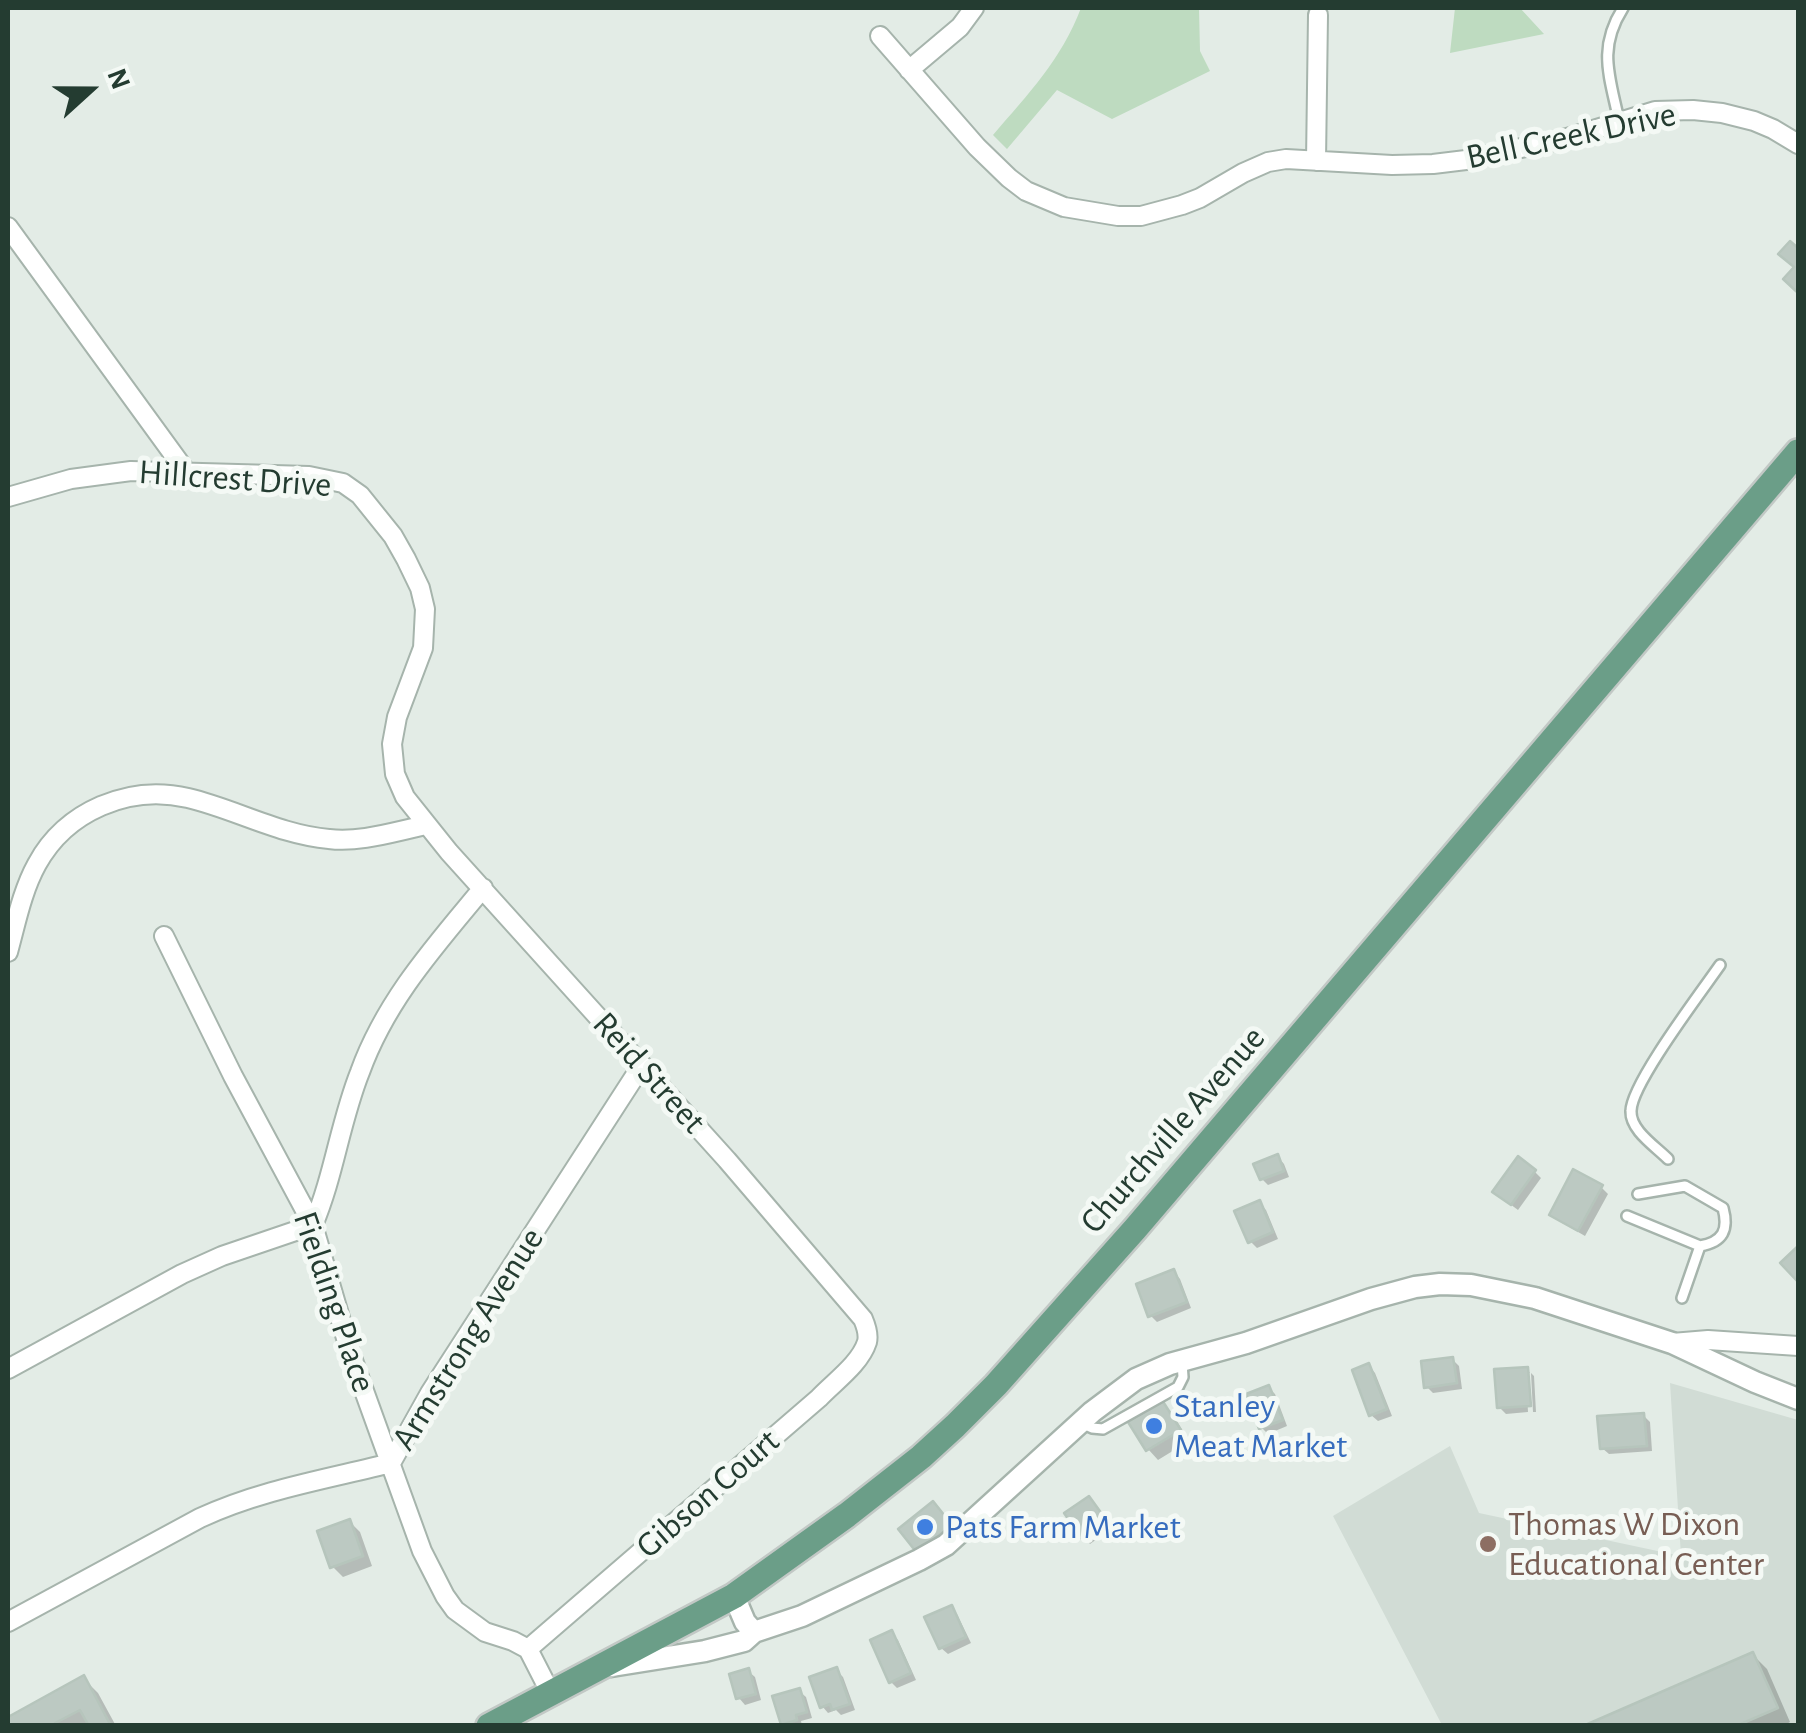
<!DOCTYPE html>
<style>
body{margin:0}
#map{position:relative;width:1806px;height:1733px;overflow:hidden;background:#e3ece6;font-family:"Alegreya Sans",sans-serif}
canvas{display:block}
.frame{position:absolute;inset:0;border:10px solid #243c31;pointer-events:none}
.north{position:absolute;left:40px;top:40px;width:100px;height:100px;-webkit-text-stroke:8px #f4f9f5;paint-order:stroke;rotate:69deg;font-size:28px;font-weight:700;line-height:40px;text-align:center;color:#243c31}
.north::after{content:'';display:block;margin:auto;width:35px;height:45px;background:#243c31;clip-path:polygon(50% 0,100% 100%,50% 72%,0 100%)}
</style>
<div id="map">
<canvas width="1806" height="1733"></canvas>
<div class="frame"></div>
<div class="north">N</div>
</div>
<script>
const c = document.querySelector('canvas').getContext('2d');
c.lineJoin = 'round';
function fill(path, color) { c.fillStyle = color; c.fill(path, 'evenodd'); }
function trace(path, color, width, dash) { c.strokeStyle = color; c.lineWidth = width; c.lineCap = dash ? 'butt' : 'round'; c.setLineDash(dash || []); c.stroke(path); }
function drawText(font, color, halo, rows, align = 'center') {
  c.font = font + ' "Alegreya Sans",sans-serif'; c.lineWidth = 10; c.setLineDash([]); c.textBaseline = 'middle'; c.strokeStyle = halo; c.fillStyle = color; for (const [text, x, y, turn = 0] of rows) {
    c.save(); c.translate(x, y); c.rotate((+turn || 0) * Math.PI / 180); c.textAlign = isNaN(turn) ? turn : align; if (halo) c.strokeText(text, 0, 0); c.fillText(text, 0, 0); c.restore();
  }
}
fill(new Path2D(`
 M 1670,1383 L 1798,1420 L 1798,1725 L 1442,1725 L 1333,1516 L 1450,1446 L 1479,1513 L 1681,1556 Z`), '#d1dcd5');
fill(new Path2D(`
 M 1081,8 L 1199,8 L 1200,51 L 1210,71 L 1112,119 L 1057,90 L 1007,149 L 993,135 C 1029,93 1061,60 1081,8 Z
 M 1455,8 L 1520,8 L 1544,34 L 1450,53 Z`), '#bedbc0');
fill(new Path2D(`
 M 1278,1157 L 1284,1164 L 1289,1177 L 1268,1185 L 1262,1179 Z
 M 1535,1172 L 1541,1178 L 1518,1210 L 1502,1198 Z
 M 1601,1187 L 1608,1194 L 1585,1236 L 1559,1221 L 1552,1215 Z
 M 1259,1203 L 1266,1210 L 1278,1239 L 1257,1248 L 1250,1241 Z
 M 1174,1272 L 1180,1279 L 1191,1308 L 1157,1322 L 1150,1315 Z
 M 1452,1359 L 1459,1366 L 1462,1389 L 1433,1393 L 1427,1387 Z
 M 1369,1366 L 1375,1373 L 1392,1416 L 1378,1421 L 1371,1415 Z
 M 1527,1369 L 1530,1373 L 1526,1373 L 1528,1412 L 1506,1414 L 1499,1407 Z
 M 1531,1373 L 1534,1376 L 1536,1412 L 1533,1412 Z
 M 1269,1388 L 1275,1394 L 1287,1426 L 1268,1434 L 1261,1427 Z
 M 1162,1403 L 1172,1413 L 1189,1441 L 1158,1460 L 1148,1449 Z
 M 1643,1415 L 1650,1422 L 1652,1451 L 1609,1454 L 1602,1448 Z
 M 1095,1506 L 1111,1529 L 1090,1544 L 1084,1537 Z
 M 350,1522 L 360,1532 L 372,1566 L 343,1577 L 332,1566 Z
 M 951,1608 L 957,1614 L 971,1643 L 948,1654 L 941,1648 Z
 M 892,1633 L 898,1640 L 916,1680 L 897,1688 L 891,1682 Z
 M 1753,1655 L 1767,1669 L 1790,1722 L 1783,1726 L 1590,1726 Z
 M 836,1670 L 843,1677 L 855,1710 L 841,1715 L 836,1710 L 828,1713 L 822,1706 Z
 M 748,1671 L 755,1677 L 761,1700 L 745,1705 L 739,1698 Z
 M 84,1679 L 98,1693 L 116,1726 L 8,1726 L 8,1720 Z
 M 799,1691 L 806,1697 L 812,1718 L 801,1721 L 802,1726 L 785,1726 L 783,1724 Z`), '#0003');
const building = new Path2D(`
 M 1790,241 L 1798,248 L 1798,293 L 1783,279 L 1794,267 L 1778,254 Z
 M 1278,1154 L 1284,1171 L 1260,1180 L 1253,1164 Z
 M 1518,1156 L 1536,1170 L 1511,1205 L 1492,1192 Z
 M 1573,1169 L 1603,1185 L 1578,1231 L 1549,1215 Z
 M 1260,1200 L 1273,1232 L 1248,1243 L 1234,1211 Z
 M 1798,1246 L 1798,1282 L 1780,1263 Z
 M 1174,1269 L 1187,1302 L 1148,1317 L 1136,1284 Z
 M 1453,1357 L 1457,1383 L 1424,1388 L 1421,1361 Z
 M 1369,1363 L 1387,1409 L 1369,1416 L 1352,1370 Z
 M 1528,1367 L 1531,1406 L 1497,1408 L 1494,1369 Z
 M 1269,1385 L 1283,1420 L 1259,1429 L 1246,1394 Z
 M 1162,1400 L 1181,1430 L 1146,1451 L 1128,1422 Z
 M 1644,1413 L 1647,1446 L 1600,1449 L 1597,1416 Z
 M 1089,1496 L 1107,1521 L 1082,1539 L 1064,1513 Z
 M 933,1501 L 952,1525 L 917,1553 L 898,1529 Z
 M 350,1519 L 363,1556 L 330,1568 L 317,1531 Z
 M 952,1605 L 966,1637 L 939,1649 L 924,1617 Z
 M 892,1630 L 911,1673 L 889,1683 L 870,1640 Z
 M 1753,1652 L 1778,1708 L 1736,1726 L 1583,1726 Z
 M 837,1667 L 850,1704 L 832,1710 L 830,1704 L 820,1708 L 809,1677 Z
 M 749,1668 L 756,1694 L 736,1699 L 729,1674 Z
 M 84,1675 L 111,1726 L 89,1726 L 80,1710 L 55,1723 L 56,1726 L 8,1726 L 8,1717 Z
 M 800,1688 L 807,1712 L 796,1715 L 797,1720 L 781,1725 L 772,1696 Z`);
fill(building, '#bcc9c2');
trace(building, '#b6c5bc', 2.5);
const service = new Path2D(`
 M 1619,121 C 1610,77 1597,49 1623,8
 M 1668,1159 C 1655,1146 1630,1130 1631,1111 C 1631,1084 1702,991 1720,965
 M 1627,1216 L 1700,1246 C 1723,1242 1729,1230 1723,1208 L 1685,1186 L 1638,1194
 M 1682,1298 L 1700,1246
 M 1081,1423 L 1092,1428 L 1103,1429 L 1178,1387 L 1183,1377 L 1182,1363`);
const minor = new Path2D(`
 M 880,36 L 977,147 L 1009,178 L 1026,191 L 1064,207 L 1118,216 L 1141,216 L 1182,205 L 1200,198 L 1243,173 L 1268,162 L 1286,159 L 1392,165 L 1433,164 L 1466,160 L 1567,138 L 1655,111 L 1693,110 L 1722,113 L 1754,121 L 1773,129 L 1798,144
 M 909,70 L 960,27 L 974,8
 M 1316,161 L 1318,15
 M 8,227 L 187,473
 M 8,497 L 71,479 L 131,471 L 309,476 L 343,483 L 360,495 L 393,536 L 406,559 L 420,588 L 425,609 L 423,648 L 397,717 L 392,744 L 395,774 L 405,797 L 449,852 L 727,1160 L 863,1319 C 866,1326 869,1334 867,1342 C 860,1364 834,1382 819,1398 L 528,1649
 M 164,936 L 233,1076 L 313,1225 L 350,1352 L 422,1551 L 445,1596 L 455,1610 L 485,1632 L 513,1641 L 528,1649 L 550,1692
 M 8,952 C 16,923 22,891 37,864 C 66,811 129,784 188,798 C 235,809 280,835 329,839 C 361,843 396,831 427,825
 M 1672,1343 L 1708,1340 L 1798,1346
 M 8,1369 L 182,1274 L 222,1256 L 313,1225 C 334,1176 340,1122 360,1072 C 386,1000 435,946 483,888
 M 8,1622 L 200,1518 C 260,1490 327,1479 391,1463 L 430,1393 L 642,1065`);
const tertiary = new Path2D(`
 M 734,1596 L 745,1622 L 754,1632
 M 611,1666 L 705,1651 L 744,1641 L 754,1632 L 802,1616 L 919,1560 L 946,1545 L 1092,1412 L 1136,1379 L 1170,1364 L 1246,1343 L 1371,1299 L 1415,1287 L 1440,1284 L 1471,1285 L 1535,1298 L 1672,1343 L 1755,1382 L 1798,1399`);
const primary = new Path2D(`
 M 489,1726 L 734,1596 L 847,1515 L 921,1457 L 955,1426 L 996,1385 L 1135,1229 L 1798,452`);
trace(service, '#a6b4ac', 14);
trace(minor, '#a6b4ac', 22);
trace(tertiary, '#a6b4ac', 25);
trace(primary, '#c2c8c5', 30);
trace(service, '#fff', 9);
trace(minor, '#fff', 18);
trace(tertiary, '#fff', 20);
trace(primary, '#6b9e88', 25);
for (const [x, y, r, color] of [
 [1154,1426,10,"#3f7fe0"],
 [925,1527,10,"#3f7fe0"],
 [1488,1544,10,"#8d6e63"]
]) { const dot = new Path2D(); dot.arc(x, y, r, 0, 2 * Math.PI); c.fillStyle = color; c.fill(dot); trace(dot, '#f4f9f5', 4); }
drawText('35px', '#243c31', '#f4f9f5', [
 ["Bell Creek Drive",1571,136,-12],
 ["Hillcrest Drive",235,479,4],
 ["Reid Street",649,1073,48],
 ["Churchville Avenue",1173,1130,-49],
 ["Fielding Place",334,1302,71],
 ["Armstrong Avenue",468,1339,-58],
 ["Gibson Court",708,1494,-41]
]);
drawText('35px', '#366cbe', '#f4f9f5', [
 ["Stanley",1174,1406],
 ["Meat Market",1174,1446],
 ["Pats Farm Market",945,1527]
], 'left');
drawText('35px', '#785e54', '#f4f9f5', [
 ["Thomas W Dixon",1508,1524],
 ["Educational Center",1508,1564]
], 'left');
</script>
